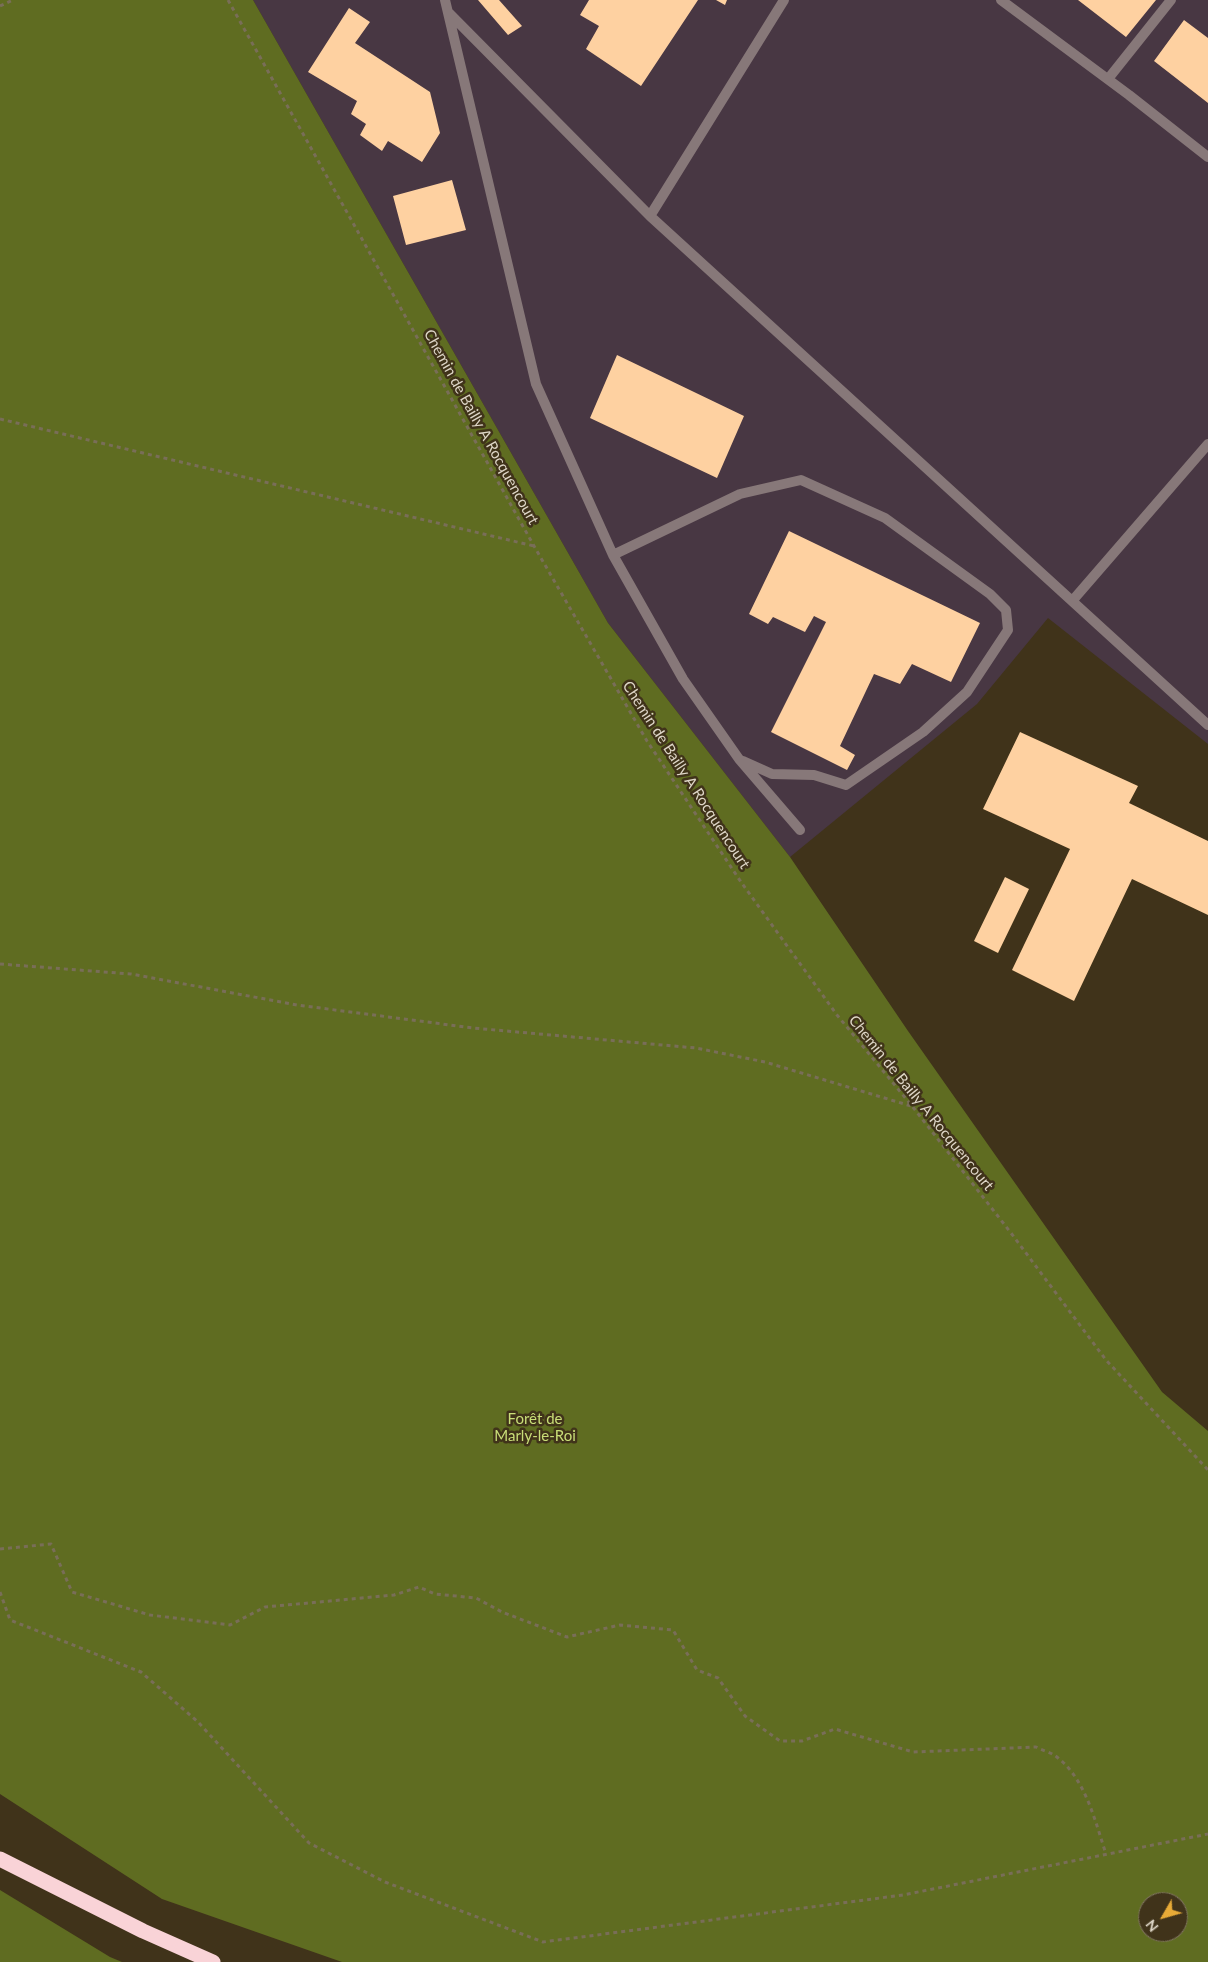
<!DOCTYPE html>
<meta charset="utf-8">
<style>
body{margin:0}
#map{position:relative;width:1208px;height:1962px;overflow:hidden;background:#40331a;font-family:Lato,sans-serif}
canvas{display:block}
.north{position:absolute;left:1138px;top:1892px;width:50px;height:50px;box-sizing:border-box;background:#40331a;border:1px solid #7f745f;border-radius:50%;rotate:232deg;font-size:14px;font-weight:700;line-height:20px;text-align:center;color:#ded6c7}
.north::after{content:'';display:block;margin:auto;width:18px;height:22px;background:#e8ab37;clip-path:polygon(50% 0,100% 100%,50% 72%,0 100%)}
</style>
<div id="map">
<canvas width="1208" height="1962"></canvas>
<div class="north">N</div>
</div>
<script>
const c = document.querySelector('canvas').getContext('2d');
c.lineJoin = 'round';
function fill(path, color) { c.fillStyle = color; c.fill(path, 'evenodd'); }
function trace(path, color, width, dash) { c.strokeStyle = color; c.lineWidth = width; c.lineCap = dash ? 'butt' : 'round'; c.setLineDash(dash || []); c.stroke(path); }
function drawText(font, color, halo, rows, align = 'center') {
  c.font = font + ' Lato,sans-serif'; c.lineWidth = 5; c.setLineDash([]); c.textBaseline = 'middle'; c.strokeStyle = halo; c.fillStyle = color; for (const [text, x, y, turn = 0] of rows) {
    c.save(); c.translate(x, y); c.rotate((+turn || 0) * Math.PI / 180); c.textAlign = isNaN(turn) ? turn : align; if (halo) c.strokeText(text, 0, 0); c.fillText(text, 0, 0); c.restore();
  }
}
fill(new Path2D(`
 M 253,0 L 1208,0 L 1208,744 L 1048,618 L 977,704 L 790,857 L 608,623 Z`), '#483743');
fill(new Path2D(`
 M 0,0 L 253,0 L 608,623 L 790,857 L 908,1031 L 1162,1392 L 1208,1431 L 1208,1962 L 342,1962 L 162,1899 L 0,1794 ZM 1148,1902 L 1178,1902 L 1178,1932 L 1148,1932 Z
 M 0,1890 L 110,1957 L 122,1962 L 0,1962 Z`), '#5f6c21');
fill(new Path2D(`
 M 478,0 L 499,0 L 522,26 L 508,35 Z
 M 589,0 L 698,0 L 641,86 L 586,49 L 599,26 L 580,15 Z
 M 716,0 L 727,0 L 725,5 Z
 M 1078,0 L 1156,0 L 1126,37 Z
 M 349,8 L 370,22 L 355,43 L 430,92 L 440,133 L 422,162 L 388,141 L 382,151 L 360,135 L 366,124 L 351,114 L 357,101 L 308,72 Z
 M 1184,20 L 1208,38 L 1208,103 L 1154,61 Z
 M 452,180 L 466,230 L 406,245 L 393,196 Z
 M 617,355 L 744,416 L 717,478 L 590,418 Z
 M 789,531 L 980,623 L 951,682 L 912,664 L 900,684 L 874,674 L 840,746 L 855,755 L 847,770 L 771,732 L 826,622 L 814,616 L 805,632 L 773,617 L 768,624 L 749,614 Z
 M 1020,732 L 1138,786 L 1129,803 L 1208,841 L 1208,915 L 1132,879 L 1074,1001 L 1012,970 L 1070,849 L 983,809 Z
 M 1005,877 L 1029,889 L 998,953 L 974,941 Z`), '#fed1a1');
trace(new Path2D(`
 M 228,0 L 534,546 L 647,741 L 741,882 L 837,1015 L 912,1106 L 1011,1233 L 1106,1360 L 1208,1470
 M 0,6 L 13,0
 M 0,419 L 534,546
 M 0,964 L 131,974 L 297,1005 L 473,1028 L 696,1048 L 765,1062 L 911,1106
 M 0,1549 L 51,1544 L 72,1592 L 150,1615 L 230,1625 L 265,1607 L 394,1595 L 419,1587 L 435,1594 L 476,1598 L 502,1612 L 567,1637 L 620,1625 L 673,1630 L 697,1670 L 718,1678 L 745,1716 L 780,1741 L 802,1741 L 835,1729 L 913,1752 L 1036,1747 C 1042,1750 1049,1752 1054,1755 C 1085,1776 1095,1821 1106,1854
 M 0,1592 L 10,1620 L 141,1672 L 198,1722 L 309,1843 L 385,1882 L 543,1942 L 903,1895 L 1208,1834`), '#796e58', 3, [4, 4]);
trace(new Path2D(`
 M 445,0 L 536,384 L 613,555 L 683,679 L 739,759 L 800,830
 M 1001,0 L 1129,95 L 1208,157
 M 448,12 L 650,216 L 1208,725
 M 1108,79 L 1171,0
 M 650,216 L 784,0
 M 613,555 L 740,494 L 801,480 L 885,518 L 990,594 L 1006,610 L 1008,630 L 967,692 L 923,732 L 846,785 L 814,775 L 772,774 L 743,761
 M 1073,600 L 1208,444`), '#877879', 10);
trace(new Path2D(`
 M 0,1859 L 143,1931 L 213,1962`), '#f9d3d7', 15);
drawText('15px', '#ded6c7', '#40331a', [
 ["Chemin de Bailly A Rocquencourt",481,427,61],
 ["Chemin de Bailly A Rocquencourt",686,775,57],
 ["Chemin de Bailly A Rocquencourt",921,1103,51]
]);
drawText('15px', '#c9de78', '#40331a', [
 ["Forêt de",535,1419],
 ["Marly-le-Roi",535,1436]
]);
</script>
